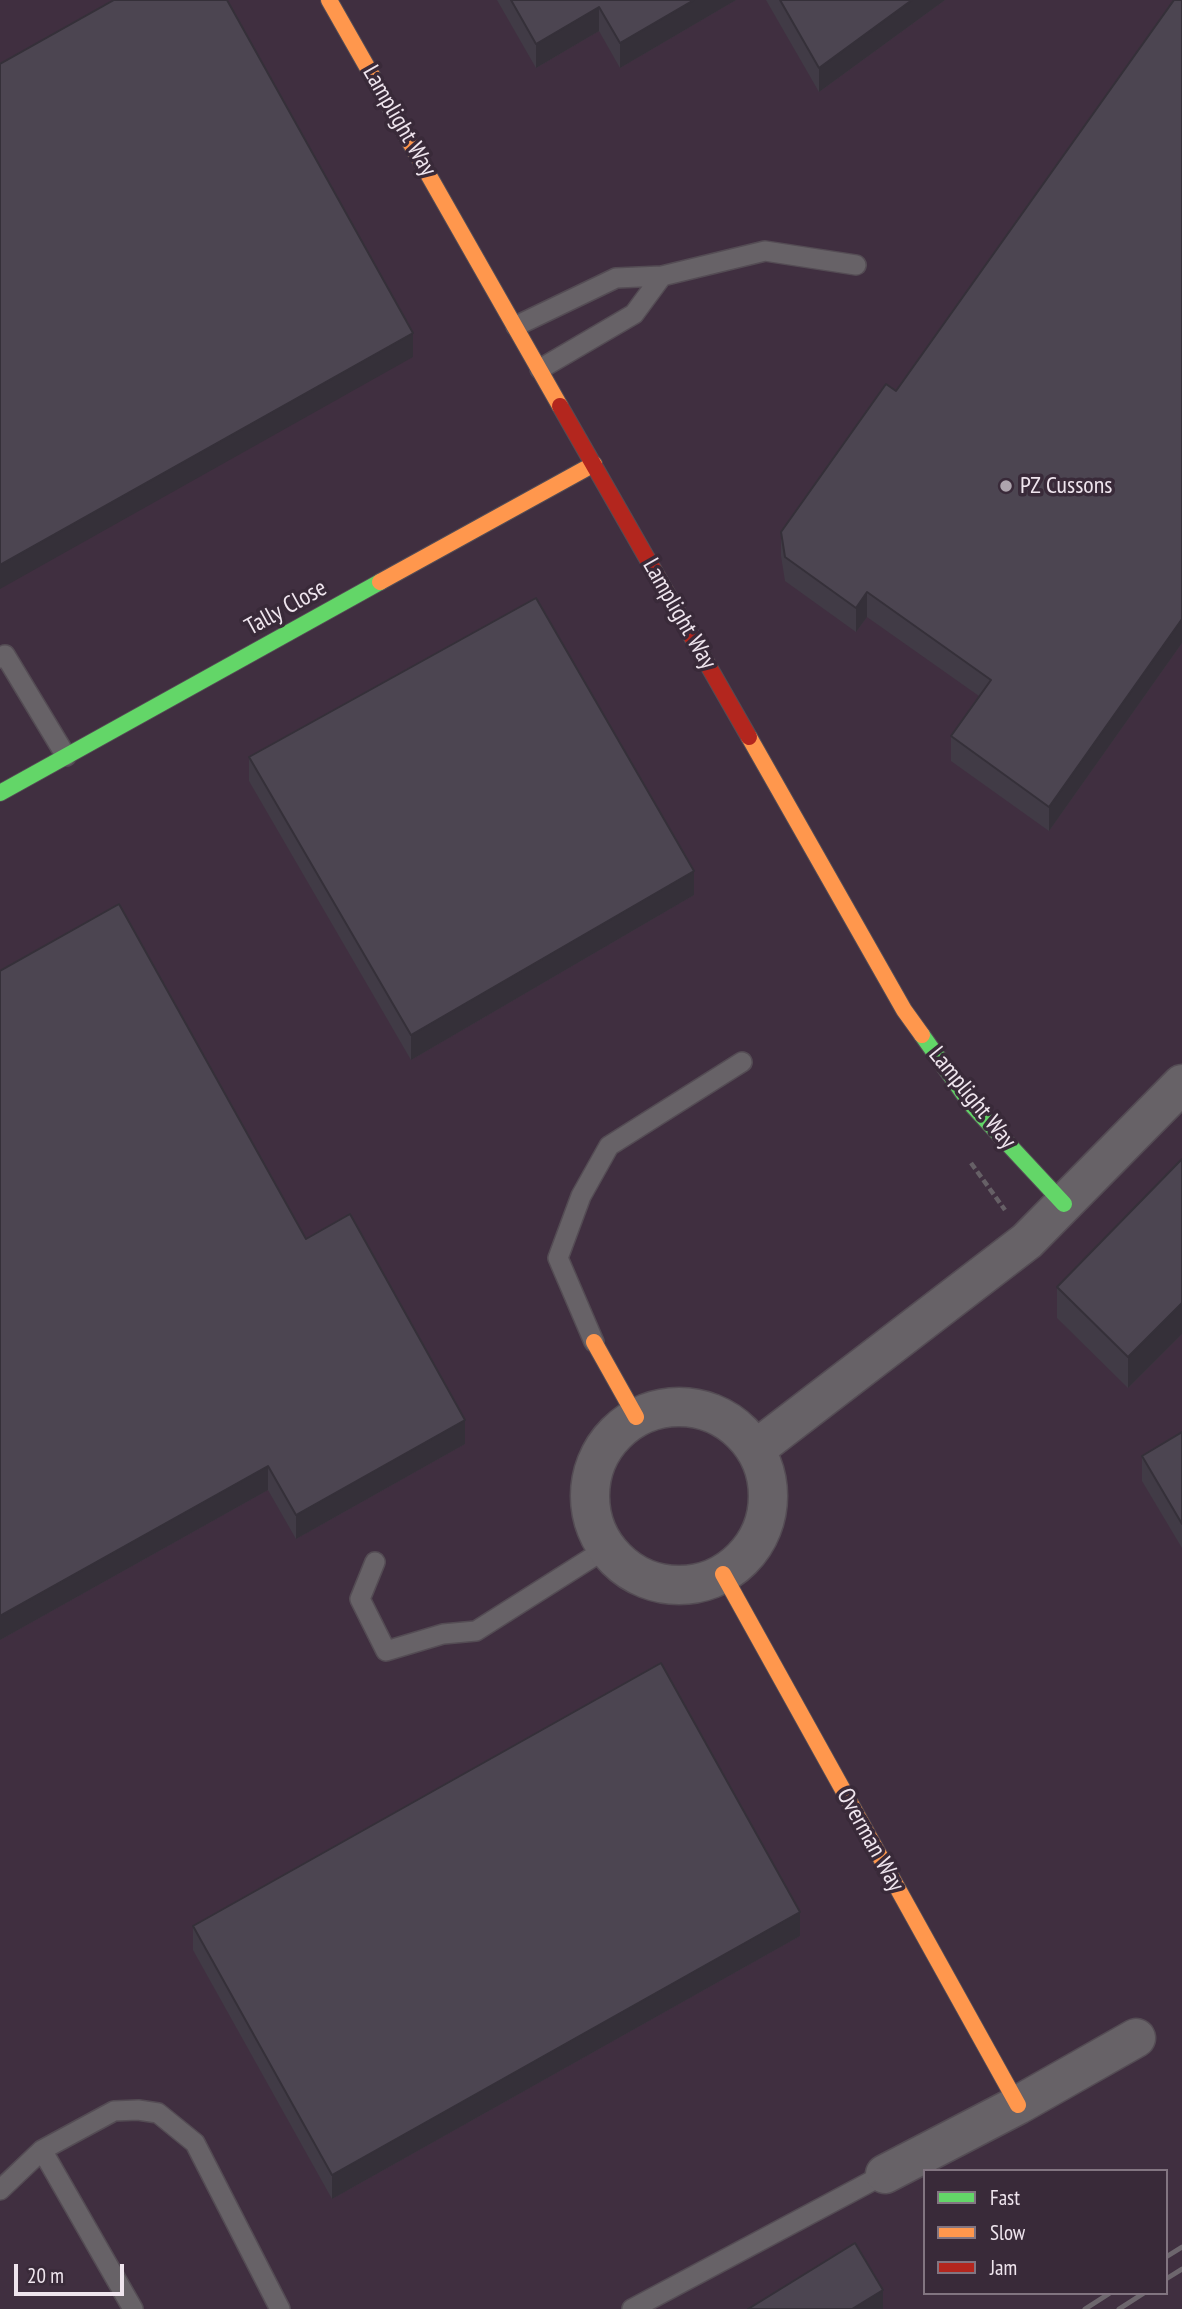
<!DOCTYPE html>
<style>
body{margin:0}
#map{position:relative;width:1182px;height:2309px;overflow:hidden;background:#362e36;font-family:"PT Sans Narrow",sans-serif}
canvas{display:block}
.legend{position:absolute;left:923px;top:2169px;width:245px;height:126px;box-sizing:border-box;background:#392a39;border:2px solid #827581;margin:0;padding:9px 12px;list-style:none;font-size:21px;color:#efe5ee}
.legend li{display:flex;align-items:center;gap:14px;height:35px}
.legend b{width:35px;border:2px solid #827581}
.scale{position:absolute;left:14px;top:2264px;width:110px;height:32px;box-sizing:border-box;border:4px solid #efe5ee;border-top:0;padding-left:9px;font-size:21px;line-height:24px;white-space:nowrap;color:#efe5ee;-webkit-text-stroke:5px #392a39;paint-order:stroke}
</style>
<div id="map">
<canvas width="1182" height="2309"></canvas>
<ul class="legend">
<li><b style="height:9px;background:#63d668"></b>Fast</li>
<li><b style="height:9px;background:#ff974d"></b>Slow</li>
<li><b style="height:9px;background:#b3261e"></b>Jam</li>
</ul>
<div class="scale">20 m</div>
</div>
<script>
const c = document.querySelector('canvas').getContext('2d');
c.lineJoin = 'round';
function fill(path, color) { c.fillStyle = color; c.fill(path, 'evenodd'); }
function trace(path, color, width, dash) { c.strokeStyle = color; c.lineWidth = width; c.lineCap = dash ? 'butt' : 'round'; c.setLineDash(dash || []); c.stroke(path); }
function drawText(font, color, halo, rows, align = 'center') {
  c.font = font + ' "PT Sans Narrow",sans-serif'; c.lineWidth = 7; c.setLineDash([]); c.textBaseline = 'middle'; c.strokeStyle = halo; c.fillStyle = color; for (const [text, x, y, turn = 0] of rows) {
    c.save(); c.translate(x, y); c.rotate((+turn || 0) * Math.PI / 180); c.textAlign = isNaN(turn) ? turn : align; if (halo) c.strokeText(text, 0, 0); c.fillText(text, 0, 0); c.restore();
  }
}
fill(new Path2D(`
 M 0,0 L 1182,0 L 1182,2309 L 0,2309 ZM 925,2171 L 1166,2171 L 1166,2293 L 925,2293 Z`), '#402f40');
const lane = new Path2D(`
 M 516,326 L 616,278 L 662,276 L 765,251 L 856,265
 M 540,369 L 634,314 L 662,276
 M 0,658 L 5,655 L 66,756
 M 594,1342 L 558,1258 L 581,1196 L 609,1146 L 742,1062
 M 375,1562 L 360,1599 L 386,1651 L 443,1634 L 476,1631 L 607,1548
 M 42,2150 L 133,2309
 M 0,2190 L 42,2150 L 114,2111 L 138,2110 L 158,2113 L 195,2143 L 280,2309
 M 632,2309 L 885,2174`);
const street = new Path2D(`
 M590 1496a89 89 0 1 1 178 0a89 89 0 1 1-178 0Z
 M 756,1449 L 1027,1241 L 1182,1084
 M 885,2174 L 1018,2105 L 1136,2038`);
const fast = new Path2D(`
 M 0,793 L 380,582
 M 922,1035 L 970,1103 L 1064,1204`);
const slow = new Path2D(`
 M 329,0 L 560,406
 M 380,582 L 594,464
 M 749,737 L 904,1010 L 922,1035
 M 594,1342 L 636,1417
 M 723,1574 L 1018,2105`);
const jam = new Path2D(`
 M 560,406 L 749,737`);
trace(lane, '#544c54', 22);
trace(street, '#544c54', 41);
trace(fast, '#544c54', 18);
trace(slow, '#544c54', 18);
trace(jam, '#544c54', 18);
trace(new Path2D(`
 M 971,1163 L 1005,1210`), '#666066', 4.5, [7, 3.5]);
trace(lane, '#676267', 19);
trace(street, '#676267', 38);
trace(fast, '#63d668', 16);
trace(slow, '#ff974d', 16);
trace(jam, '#b3261e', 16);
trace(new Path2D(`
 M 1166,2257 L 1182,2247
 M 1166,2279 L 1182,2269
 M 1085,2309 L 1110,2293
 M 1119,2309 L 1144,2293`), '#6d666d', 5);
fill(new Path2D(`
 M 497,0 L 736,0 L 620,68 L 599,31 L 536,68 Z
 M 766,0 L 945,0 L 819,92 Z
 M 1182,0 L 1182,643 L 1049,831 L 951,761 L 951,736 L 979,696 L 867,617 L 856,632 L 785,581 L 781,556 L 781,532 L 896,391 Z
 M 249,757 L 694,895 L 411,1060 L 249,781 Z
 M 0,971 L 306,1239 L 465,1444 L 296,1539 L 268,1490 L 0,1640 Z
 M 1182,1159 L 1182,1334 L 1128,1388 L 1057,1318 L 1057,1287 Z
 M 1182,1432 L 1182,1548 L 1142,1481 L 1142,1456 Z
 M 193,1926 L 800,1936 L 332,2199 L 193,1950 Z`), '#413b46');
fill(new Path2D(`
 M 694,0 L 736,0 L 620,68 L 620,43 Z
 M 912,0 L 945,0 L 819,92 L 819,68 Z
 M 599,7 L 599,31 L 536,68 L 536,44 Z
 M 413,333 L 413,357 L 0,589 L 0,565 Z
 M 867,592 L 867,617 L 856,632 L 856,608 Z
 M 1182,619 L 1182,643 L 1049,831 L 1049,807 Z
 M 694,871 L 694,895 L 411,1060 L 411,1035 Z
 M 1182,1303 L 1182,1334 L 1128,1388 L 1128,1357 Z
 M 465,1420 L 465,1444 L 296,1539 L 296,1515 Z
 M 268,1466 L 268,1490 L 0,1640 L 0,1616 Z
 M 800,1912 L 800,1936 L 332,2199 L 332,2175 Z
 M 883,2290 L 883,2309 L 852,2309 Z`), '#353039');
const building = new Path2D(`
 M 114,0 L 227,0 L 413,333 L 0,565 L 0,64 Z
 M 511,0 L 694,0 L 620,43 L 599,7 L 536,44 Z
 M 780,0 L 912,0 L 819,68 Z
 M 1174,0 L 1182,0 L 1182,619 L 1049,807 L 951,736 L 991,680 L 867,592 L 856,608 L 785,557 L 781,532 L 886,384 L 896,391 Z
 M 536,598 L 694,871 L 411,1035 L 249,757 Z
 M 119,904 L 306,1239 L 350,1214 L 465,1420 L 296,1515 L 268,1466 L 0,1616 L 0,971 Z
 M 1182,1159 L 1182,1303 L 1128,1357 L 1057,1287 Z
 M 1182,1432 L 1182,1524 L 1142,1456 Z
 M 661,1663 L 800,1912 L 332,2175 L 193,1926 Z
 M 855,2243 L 883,2290 L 852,2309 L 748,2309 Z`);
fill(building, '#4c4551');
trace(building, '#353039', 2);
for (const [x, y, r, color] of [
 [1006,486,7,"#aea5ae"]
]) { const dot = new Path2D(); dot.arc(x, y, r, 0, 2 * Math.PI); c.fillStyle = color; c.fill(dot); trace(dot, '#392a39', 2.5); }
drawText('24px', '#efe5ee', '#392a39', [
 ["Lamplight Way",399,121,60],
 ["Tally Close",286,608,-29],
 ["Lamplight Way",679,614,60],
 ["Lamplight Way",972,1098,51],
 ["Overman Way",870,1840,61]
]);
drawText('24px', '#efe5ee', '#392a39', [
 ["PZ Cussons",1020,486]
], 'left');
</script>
